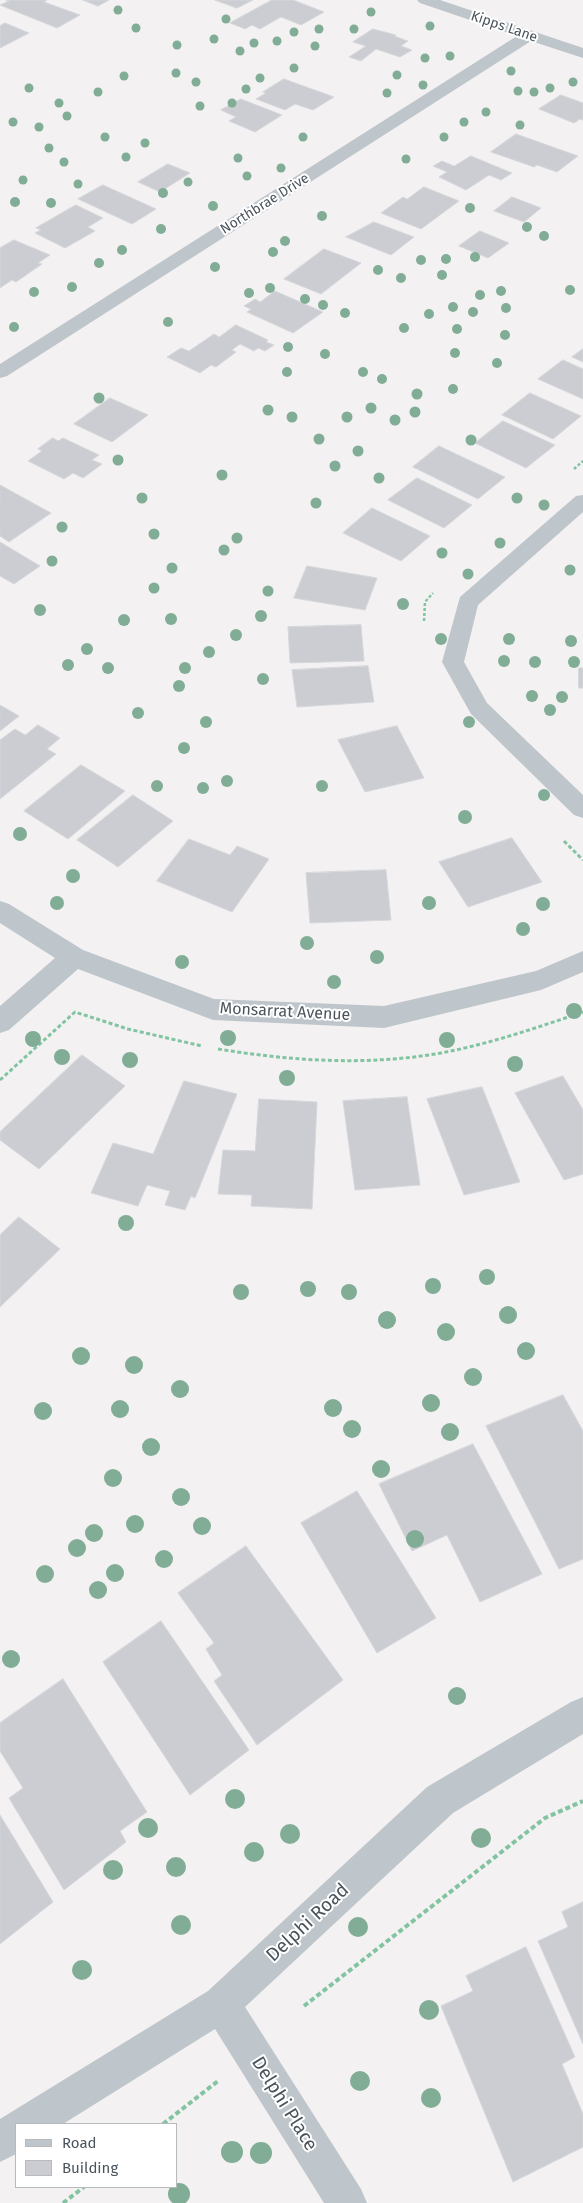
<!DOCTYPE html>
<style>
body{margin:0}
#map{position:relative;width:583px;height:2203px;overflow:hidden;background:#f3f1f1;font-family:"Fira Sans",sans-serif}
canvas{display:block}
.legend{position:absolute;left:15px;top:2123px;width:162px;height:65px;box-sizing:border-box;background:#fff;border:1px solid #b7bbbe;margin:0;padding:6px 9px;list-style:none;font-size:15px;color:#4b545c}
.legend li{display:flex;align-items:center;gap:10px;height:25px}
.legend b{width:25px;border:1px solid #b7bbbe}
</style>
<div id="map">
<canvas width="583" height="2203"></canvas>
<ul class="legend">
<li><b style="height:6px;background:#bec5cb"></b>Road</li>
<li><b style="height:14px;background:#cbcdd2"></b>Building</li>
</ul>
</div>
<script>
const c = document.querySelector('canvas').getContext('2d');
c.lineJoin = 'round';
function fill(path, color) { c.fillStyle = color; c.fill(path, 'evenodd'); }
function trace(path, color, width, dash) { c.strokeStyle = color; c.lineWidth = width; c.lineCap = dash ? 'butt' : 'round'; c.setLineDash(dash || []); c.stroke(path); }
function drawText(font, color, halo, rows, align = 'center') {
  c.font = font + ' "Fira Sans",sans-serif'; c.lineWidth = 4; c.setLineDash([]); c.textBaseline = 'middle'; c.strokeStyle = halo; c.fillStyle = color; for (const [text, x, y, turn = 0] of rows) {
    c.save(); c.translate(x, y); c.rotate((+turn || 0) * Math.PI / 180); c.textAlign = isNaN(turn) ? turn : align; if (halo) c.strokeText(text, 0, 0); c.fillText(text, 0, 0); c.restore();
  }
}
const building = new Path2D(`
 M 6,0 L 47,0 L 44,2 L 80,15 L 57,28 L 0,5 L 9,1 Z
 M 83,0 L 109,0 L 98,6 Z
 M 215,0 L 253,0 L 237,8 Z
 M 272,0 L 293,0 L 324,12 L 301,25 L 281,17 L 260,29 L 252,25 L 245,29 L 230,23 Z
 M 5,23 L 29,33 L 0,48 L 0,26 Z
 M 373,29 L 396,35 L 394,36 L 408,41 L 401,46 L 412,50 L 400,57 L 376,49 L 361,61 L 349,57 L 366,46 L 353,42 Z
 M 284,79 L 334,97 L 313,110 L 295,104 L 285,110 L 256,99 L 266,93 L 263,92 Z
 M 561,95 L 583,103 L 583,120 L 580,119 L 574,123 L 539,109 Z
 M 241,99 L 282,115 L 255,132 L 229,121 L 236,117 L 221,110 Z
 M 516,134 L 578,156 L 557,172 L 537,165 L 534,167 L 491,152 Z
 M 471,156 L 512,173 L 501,180 L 489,175 L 466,190 L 439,177 L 447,172 L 433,166 L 442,161 L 454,166 Z
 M 168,164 L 190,173 L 160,192 L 138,182 Z
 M 103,185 L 156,209 L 132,224 L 78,199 Z
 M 424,187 L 459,201 L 421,229 L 381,213 L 403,197 L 407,199 Z
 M 512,197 L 541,208 L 524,222 L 494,211 Z
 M 76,205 L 103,218 L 88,227 L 95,231 L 65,248 L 35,233 L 41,230 L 36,228 Z
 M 374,222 L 414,237 L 391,255 L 346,237 Z
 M 480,231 L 509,243 L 488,258 L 459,246 Z
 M 14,240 L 50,255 L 38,263 L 42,264 L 16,282 L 12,280 L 0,288 L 0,248 Z
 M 324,249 L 361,263 L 321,294 L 284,279 Z
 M 275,291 L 323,312 L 293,333 L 247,312 L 251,309 L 244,306 L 255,299 L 260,302 Z
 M 236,325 L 268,340 L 266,342 L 274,345 L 265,351 L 258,348 L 254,351 L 240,344 L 232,350 L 236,352 L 216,367 L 211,365 L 200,373 L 167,357 L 181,348 L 189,351 L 214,334 L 219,337 Z
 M 583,349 L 583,362 L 572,357 Z
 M 563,360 L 583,369 L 583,399 L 538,379 Z
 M 530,393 L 581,416 L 553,439 L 502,415 Z
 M 110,398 L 148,415 L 112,442 L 74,424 Z
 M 503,421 L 555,445 L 526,468 L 475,443 Z
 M 53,438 L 58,441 L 63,438 L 99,455 L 92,460 L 102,464 L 83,478 L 73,473 L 64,479 L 28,461 L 42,451 L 38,449 Z
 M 439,446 L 505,477 L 478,499 L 413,467 Z
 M 417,478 L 472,505 L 444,528 L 388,500 Z
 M 0,485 L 51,513 L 9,542 L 0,536 Z
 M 372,508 L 430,536 L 401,561 L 343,533 Z
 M 0,542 L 40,566 L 14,584 L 0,576 Z
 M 307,566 L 377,578 L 365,610 L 294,598 Z
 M 361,625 L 364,661 L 290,663 L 288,627 Z
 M 368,666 L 374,702 L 297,707 L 292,670 Z
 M 579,668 L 583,668 L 583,688 L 579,688 Z
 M 0,705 L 19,716 L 0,731 Z
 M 38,725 L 60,738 L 47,749 L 56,754 L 0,799 L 0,740 L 15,729 L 25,735 Z
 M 397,726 L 424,778 L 365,792 L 338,740 Z
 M 81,765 L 125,791 L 68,839 L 24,811 Z
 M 133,795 L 173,821 L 118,867 L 77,840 Z
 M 512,838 L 542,882 L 468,907 L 439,862 Z
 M 189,839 L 230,855 L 237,846 L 269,859 L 232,912 L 157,881 Z
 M 386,870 L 391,920 L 310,923 L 306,873 Z
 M 82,1055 L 125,1086 L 39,1169 L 0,1140 L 0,1132 Z
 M 563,1076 L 583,1110 L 583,1174 L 564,1180 L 515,1093 Z
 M 184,1081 L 237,1094 L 195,1198 L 191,1196 L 185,1210 L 165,1205 L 170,1191 L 147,1185 L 138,1206 L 91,1193 L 113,1143 L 153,1154 Z
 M 482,1087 L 520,1182 L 464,1195 L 427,1099 Z
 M 407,1097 L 420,1185 L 355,1190 L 343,1101 Z
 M 259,1099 L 317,1102 L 312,1209 L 251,1206 L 252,1195 L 218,1194 L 223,1150 L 255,1151 Z
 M 19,1217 L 60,1249 L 0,1307 L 0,1235 Z
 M 563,1395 L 583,1431 L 583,1559 L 559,1569 L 486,1426 Z
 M 473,1444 L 542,1574 L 480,1602 L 447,1535 L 412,1551 L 379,1484 Z
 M 357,1491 L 436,1618 L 377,1653 L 301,1523 Z
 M 246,1546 L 343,1680 L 257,1745 L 214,1681 L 222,1675 L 206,1649 L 214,1643 L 178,1593 Z
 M 161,1621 L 249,1750 L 190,1795 L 103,1662 Z
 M 63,1679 L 147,1812 L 120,1831 L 126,1842 L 64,1890 L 9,1798 L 23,1788 L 0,1751 L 0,1723 Z
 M 0,1815 L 53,1902 L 0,1944 Z
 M 583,1902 L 583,2044 L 538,1941 L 568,1927 L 562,1912 Z
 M 526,1947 L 575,2057 L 562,2064 L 583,2114 L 583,2147 L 513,2182 L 441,2006 L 473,1991 L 466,1976 Z`);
fill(building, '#cbcdd2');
trace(building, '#d5d7db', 1);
trace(new Path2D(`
 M 574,469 L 583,461
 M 424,621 L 425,602 L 433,593`), '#82c4a2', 2.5, [3, 2]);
trace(new Path2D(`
 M 564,841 L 583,860
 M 218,1049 C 292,1061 367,1066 441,1053 C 489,1044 536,1028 583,1012
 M 0,1080 L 75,1012 L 128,1029 L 202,1046`), '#82c4a2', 3, [4, 2.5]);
trace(new Path2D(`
 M 304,2006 L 545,1818 L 583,1801
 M 163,2124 L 218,2081
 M 63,2203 L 84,2187`), '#82c4a2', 4, [5, 3]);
fill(new Path2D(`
 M 417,0 L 440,0 L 583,48 L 583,58 L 531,41 L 7,376 L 0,378 L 0,364 L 517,36 L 420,3 Z
 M 583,495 L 583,512 L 478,605 L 464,662 L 487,703 L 583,795 L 583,818 L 574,815 L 471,714 L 442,662 L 460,597 L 576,496 Z
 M 0,901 L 9,904 L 83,950 L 214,999 L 384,1006 L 536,971 L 583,951 L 583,972 L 541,990 L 384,1028 L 213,1020 L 78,969 L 9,1030 L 0,1033 L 0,1006 L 55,958 L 0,923 Z
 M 583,1697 L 583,1734 L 453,1813 L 245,2007 L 361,2189 L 367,2203 L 324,2203 L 215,2029 L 63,2124 L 16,2124 L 16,2154 L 0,2162 L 0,2119 L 208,1991 L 427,1787 L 571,1702 Z`), '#bec5cb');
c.fillStyle = '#81ad96';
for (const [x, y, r] of [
 [118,10,4.5],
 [371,12,4.5],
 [226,19,4.5],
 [430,26,4.5],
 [136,28,4.5],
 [319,29,4.5],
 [354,29,4.5],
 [294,32,4.5],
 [214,39,4.5],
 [277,41,4.5],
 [254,43,4.5],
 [177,45,4.5],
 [315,46,4.5],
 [240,51,4.5],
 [450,56,4.5],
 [425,58,4.5],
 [294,68,4.5],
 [511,71,4.5],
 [176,73,4.5],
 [397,75,4.5],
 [124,76,4.5],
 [260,78,4.5],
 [196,82,4.5],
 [573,82,4.5],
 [423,85,4.5],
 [29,88,4.5],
 [550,88,4.5],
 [246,89,4.5],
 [518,91,4.5],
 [98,92,4.5],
 [534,92,4.5],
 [387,93,4.5],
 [59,103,4.5],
 [232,103,4.5],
 [200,106,4.5],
 [486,112,4.5],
 [67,116,4.5],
 [13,122,4.5],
 [464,122,4.5],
 [520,125,4.5],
 [39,127,4.5],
 [105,137,4.5],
 [303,137,4.5],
 [444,137,4.5],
 [145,143,4.5],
 [49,148,4.5],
 [126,157,4.5],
 [238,158,4.5],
 [406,159,4.5],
 [64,162,4.5],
 [281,168,4.5],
 [247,176,4.5],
 [23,180,4.5],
 [188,182,4.5],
 [78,184,4.5],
 [163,193,5],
 [15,202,5],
 [51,203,5],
 [213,206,5],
 [470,208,5],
 [322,216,5],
 [527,227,5],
 [161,229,5],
 [544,236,5],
 [285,241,5],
 [122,250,5],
 [273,252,5],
 [475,257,5],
 [446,259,5],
 [421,260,5],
 [99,263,5],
 [215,267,5],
 [378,270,5],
 [442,275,5],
 [401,278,5],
 [72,287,5],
 [270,288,5],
 [570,290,5],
 [501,291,5],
 [34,292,5],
 [249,293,5],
 [480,295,5],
 [305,299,5],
 [323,305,5],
 [453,307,5],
 [506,308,5],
 [473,312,5],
 [345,313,5],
 [429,314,5],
 [168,322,5],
 [14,327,5],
 [404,328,5],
 [457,329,5],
 [505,335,5],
 [288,347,5],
 [455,353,5],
 [325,354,5],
 [497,363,5],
 [287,372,5],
 [363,372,5],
 [382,379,5],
 [453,389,5],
 [417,394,5.5],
 [99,398,5.5],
 [371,408,5.5],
 [268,410,5.5],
 [415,412,5.5],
 [292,417,5.5],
 [347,417,5.5],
 [395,420,5.5],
 [319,439,5.5],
 [471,440,5.5],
 [358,451,5.5],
 [118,460,5.5],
 [335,466,5.5],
 [222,475,5.5],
 [379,478,5.5],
 [142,498,5.5],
 [517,498,5.5],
 [316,503,5.5],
 [544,505,5.5],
 [62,527,5.5],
 [154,534,5.5],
 [237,538,5.5],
 [500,543,5.5],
 [224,550,5.5],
 [442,553,5.5],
 [52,561,5.5],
 [172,568,5.5],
 [570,570,5.5],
 [468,574,5.5],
 [154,588,5.5],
 [268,591,5.5],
 [403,604,6],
 [40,610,6],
 [261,616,6],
 [171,619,6],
 [124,620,6],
 [236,635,6],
 [441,639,6],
 [509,639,6],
 [571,641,6],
 [87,649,6],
 [209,652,6],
 [504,661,6],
 [535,662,6],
 [574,662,6],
 [68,665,6],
 [108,668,6],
 [185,668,6],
 [263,679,6],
 [179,686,6],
 [532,696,6],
 [562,697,6],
 [550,710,6],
 [138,713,6],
 [206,722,6],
 [469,722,6],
 [184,748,6],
 [227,781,6],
 [157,786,6],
 [322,786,6],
 [203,788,6],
 [544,795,6],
 [465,817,7],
 [20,834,7],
 [73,876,7],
 [57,903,7],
 [429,903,7],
 [543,904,7],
 [523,929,7],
 [307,943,7],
 [377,957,7],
 [182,962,7],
 [334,982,7],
 [574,1011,8],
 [228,1038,8],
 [33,1039,8],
 [447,1040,8],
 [62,1057,8],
 [130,1060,8],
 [515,1064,8],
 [287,1078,8],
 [126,1223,8],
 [487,1277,8],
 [433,1286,8],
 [308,1289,8],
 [241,1292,8],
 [349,1292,8],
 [508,1315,9],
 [387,1320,9],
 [446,1332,9],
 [526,1351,9],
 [81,1356,9],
 [134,1365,9],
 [473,1377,9],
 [180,1389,9],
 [431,1403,9],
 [333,1408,9],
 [120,1409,9],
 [43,1411,9],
 [352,1429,9],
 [450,1432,9],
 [151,1447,9],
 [381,1469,9],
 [113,1478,9],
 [181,1497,9],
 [135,1524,9],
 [202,1526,9],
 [94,1533,9],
 [415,1539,9],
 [77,1548,9],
 [164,1559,9],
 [115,1573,9],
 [45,1574,9],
 [98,1590,9],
 [11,1659,9],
 [457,1696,9],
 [235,1799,10],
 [148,1828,10],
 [290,1834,10],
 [481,1838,10],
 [254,1852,10],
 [176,1867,10],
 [113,1870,10],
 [181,1925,10],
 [358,1927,10],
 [82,1970,10],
 [429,2010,10],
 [360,2081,10],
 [431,2098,10],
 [232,2152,11],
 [261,2153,11],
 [179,2194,11]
]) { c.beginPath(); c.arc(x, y, r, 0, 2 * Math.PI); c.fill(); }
drawText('14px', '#4b545c', '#fff', [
 ["Kipps Lane",504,27,19],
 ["Northbrae Drive",265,204,-32]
]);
drawText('16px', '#4b545c', '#fff', [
 ["Monsarrat Avenue",285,1012,3]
]);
drawText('19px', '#4b545c', '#fff', [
 ["Delphi Road",308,1923,-43],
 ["Delphi Place",284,2104,58]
]);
</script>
